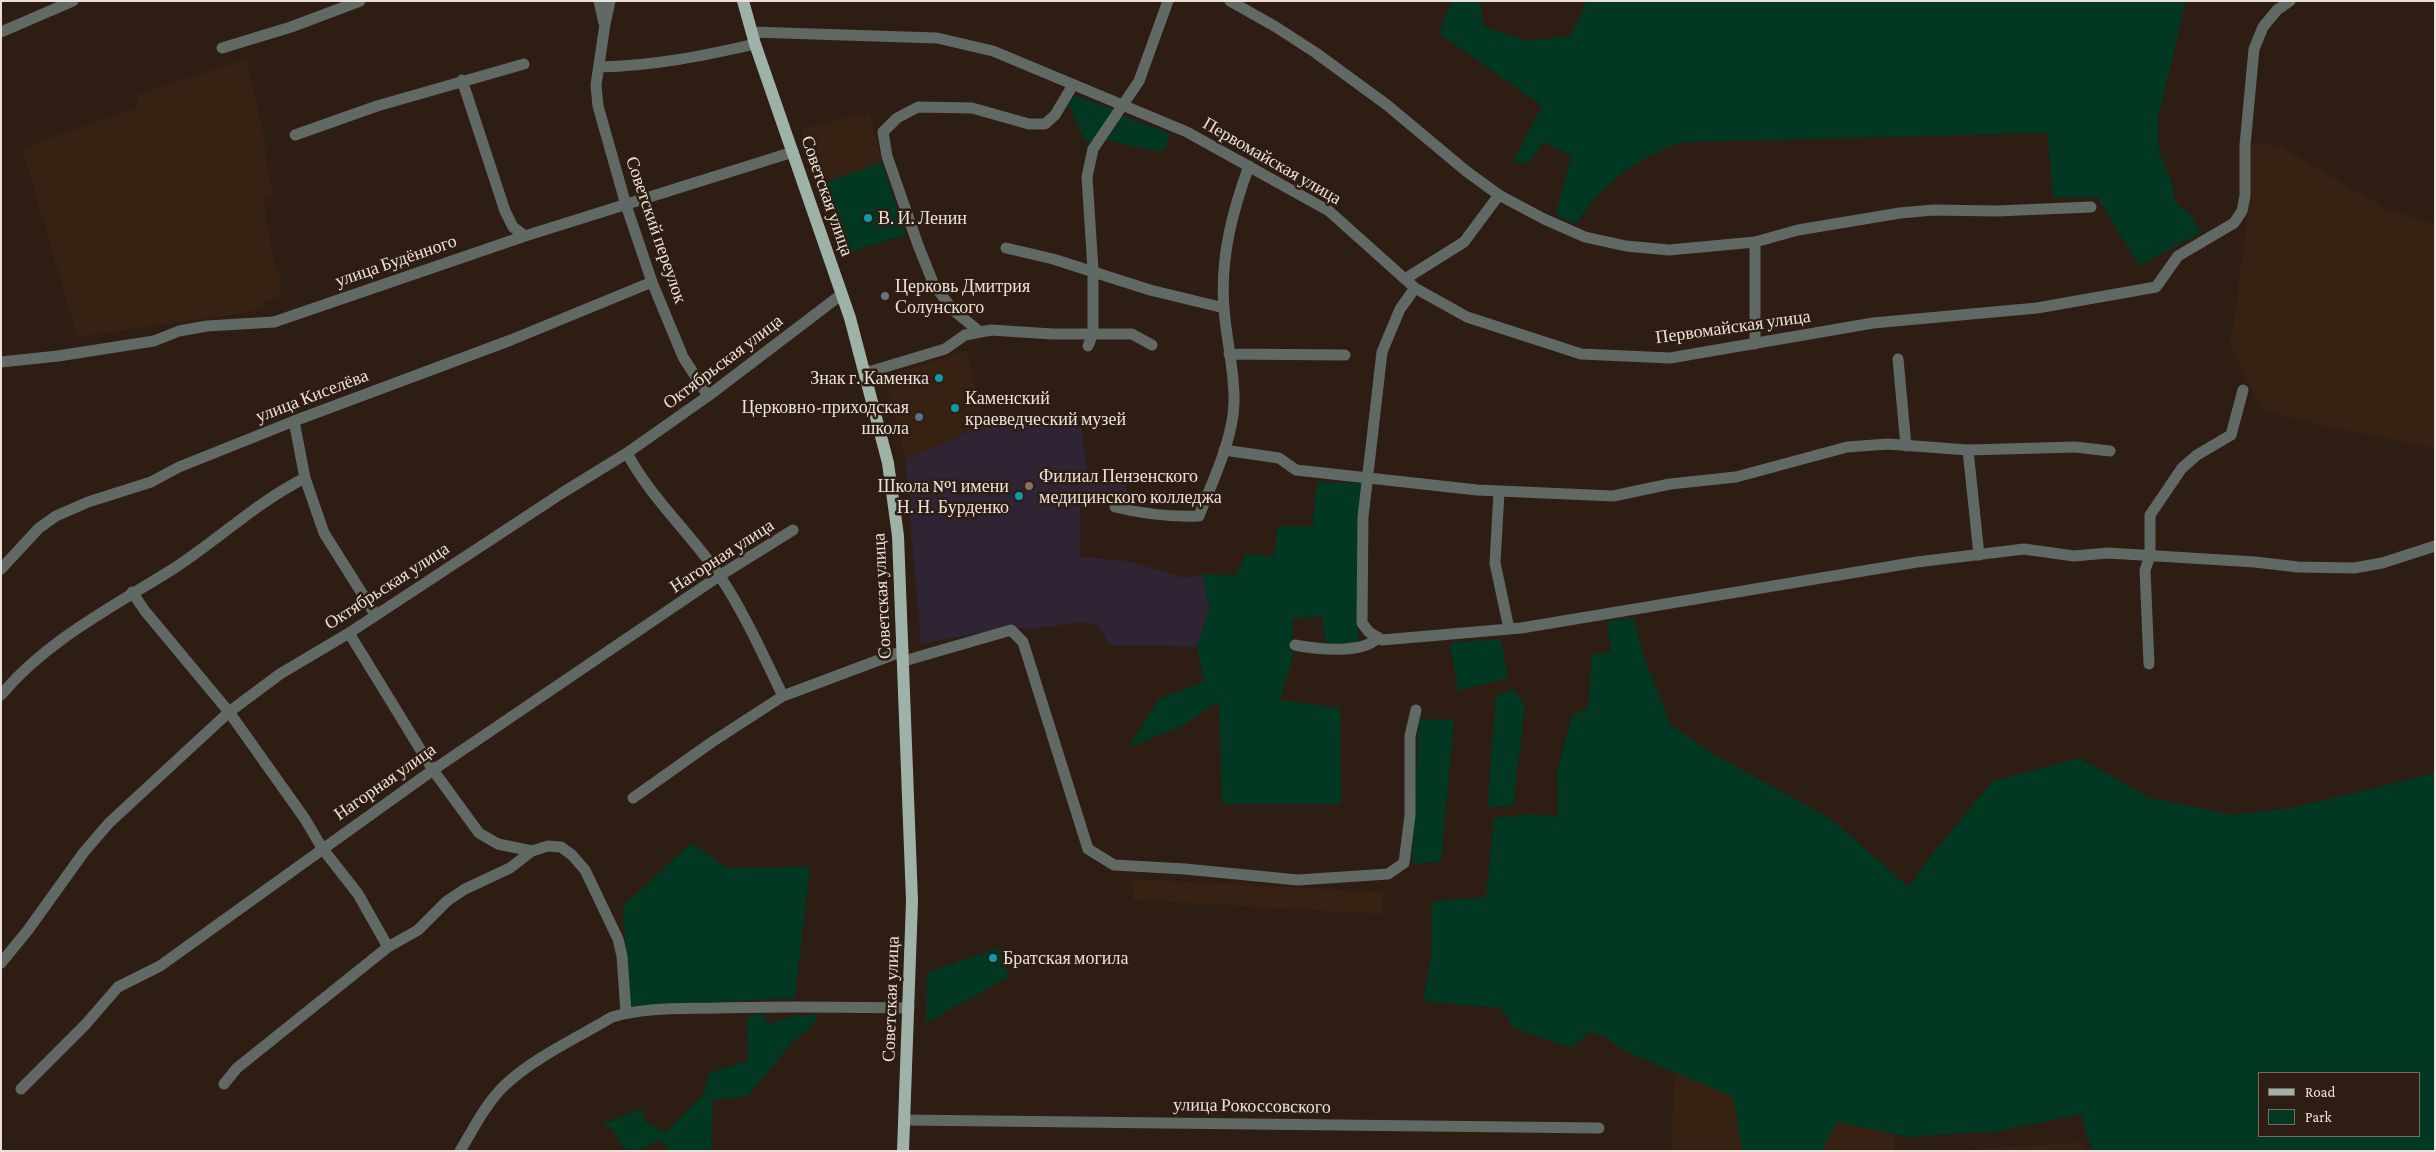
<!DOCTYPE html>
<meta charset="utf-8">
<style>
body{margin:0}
#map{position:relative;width:2436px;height:1152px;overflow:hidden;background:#2d1d13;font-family:"Crimson Pro",serif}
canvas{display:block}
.frame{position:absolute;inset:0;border:2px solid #ece1da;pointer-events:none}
.legend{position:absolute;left:2258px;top:1072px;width:162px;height:65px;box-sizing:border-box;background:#2d1d13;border:1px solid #796b63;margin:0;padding:6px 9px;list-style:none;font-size:15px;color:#ece1da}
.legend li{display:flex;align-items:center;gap:10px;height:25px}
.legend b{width:25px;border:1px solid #796b63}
</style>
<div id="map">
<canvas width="2436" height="1152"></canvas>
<div class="frame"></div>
<ul class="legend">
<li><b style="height:6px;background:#9fb2a7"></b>Road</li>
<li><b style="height:14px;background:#023822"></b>Park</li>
</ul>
</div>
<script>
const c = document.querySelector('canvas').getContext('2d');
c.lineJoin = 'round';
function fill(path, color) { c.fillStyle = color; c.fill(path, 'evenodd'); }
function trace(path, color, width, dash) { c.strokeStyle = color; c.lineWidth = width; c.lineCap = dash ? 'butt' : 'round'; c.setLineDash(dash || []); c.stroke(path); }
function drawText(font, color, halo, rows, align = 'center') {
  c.font = font + ' "Crimson Pro",serif'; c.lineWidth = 5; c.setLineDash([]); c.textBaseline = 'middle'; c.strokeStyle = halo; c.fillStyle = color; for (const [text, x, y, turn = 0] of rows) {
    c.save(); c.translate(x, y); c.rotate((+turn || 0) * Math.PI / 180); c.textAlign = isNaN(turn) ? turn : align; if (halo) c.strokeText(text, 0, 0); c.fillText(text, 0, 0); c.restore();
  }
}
fill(new Path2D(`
 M 247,59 L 267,149 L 264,150 L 274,197 L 263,199 L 276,271 L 279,270 L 281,297 L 263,301 L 265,308 L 239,314 L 77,337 L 22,148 L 138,107 L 136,95 Z
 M 870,112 L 882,162 L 821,184 L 801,129 Z
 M 2250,142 L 2282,147 L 2386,209 L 2435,224 L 2435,448 L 2343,430 L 2261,410 L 2230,344 L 2247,222 Z
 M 966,350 L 984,425 L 905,460 L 884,377 Z
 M 1131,879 L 1384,892 L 1382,914 L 1133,900 Z
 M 1677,1073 L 1733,1097 L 1742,1151 L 1672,1151 L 1673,1086 Z
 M 1837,1122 L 1895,1134 L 1894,1151 L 1822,1151 Z
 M 2083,1142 L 2084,1151 L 1945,1151 Z`), '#372113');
fill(new Path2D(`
 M 1081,423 L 1088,482 L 1125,481 L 1128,505 L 1080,506 L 1080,557 L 1128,561 L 1185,578 L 1203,574 L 1209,608 L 1197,647 L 1109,645 L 1099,626 L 1083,622 L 1030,629 L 1010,627 L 921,644 L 905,460 L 984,425 Z`), '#2e2433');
fill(new Path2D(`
 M 1451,1 L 1480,1 L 1484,27 L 1527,41 L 1570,36 L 1587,1 L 2186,1 L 2158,119 L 2159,151 L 2171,181 L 2175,201 L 2194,219 L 2201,233 L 2139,265 L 2097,197 L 2054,198 L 2047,133 L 1682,142 C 1632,161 1605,181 1576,225 L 1556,214 L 1571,157 L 1545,141 L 1526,164 L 1513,161 L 1542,106 L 1439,33 Z
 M 1076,96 L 1115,110 L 1092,143 L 1083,138 L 1068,102 Z
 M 1123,116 L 1168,133 L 1168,145 L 1159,152 L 1106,140 Z
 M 882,162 L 906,235 L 849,252 L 821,184 Z
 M 1317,482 L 1362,483 L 1358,643 L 1326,646 L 1321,616 L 1293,619 L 1292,660 L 1280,700 L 1340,708 L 1341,804 L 1222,804 L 1219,701 L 1184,725 L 1127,748 L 1160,698 L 1204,682 L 1197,647 L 1209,608 L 1203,574 L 1237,575 L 1245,554 L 1274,556 L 1278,526 L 1312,526 Z
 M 1634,618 L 1643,654 L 1670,724 L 1715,755 L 1831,819 L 1909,887 L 1932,854 L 1993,781 L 2080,758 L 2148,797 L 2232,815 L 2292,808 L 2435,773 L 2435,1151 L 2092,1151 L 2081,1114 L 2000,1131 L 1910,1137 L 1837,1122 L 1822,1151 L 1742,1151 L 1733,1097 L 1620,1049 L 1605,1036 L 1589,1032 L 1572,1048 L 1514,1028 L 1500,1008 L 1423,1001 L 1431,958 L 1432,902 L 1486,897 L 1494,818 L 1530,814 L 1558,817 L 1557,771 L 1572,715 L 1588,708 L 1592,655 L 1611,651 L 1607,621 ZM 2260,1073 L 2420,1073 L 2420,1136 L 2260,1136 Z
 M 1501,639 L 1508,678 L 1458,691 L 1450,643 Z
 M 1514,689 L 1525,706 L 1513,806 L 1487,807 L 1496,696 Z
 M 1419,719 L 1454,720 L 1441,861 L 1412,864 Z
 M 691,843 L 727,868 L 810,867 L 795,998 L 629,1006 L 623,906 Z
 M 998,947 L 1010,976 L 926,1023 L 927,973 Z
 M 759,1014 L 764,1015 L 768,1024 L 790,1017 L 817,1014 L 814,1024 L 791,1044 L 748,1096 L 713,1100 L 711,1151 L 669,1151 L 663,1142 L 658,1141 L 639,1150 L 624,1149 L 613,1130 L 602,1124 L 643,1108 C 642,1122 654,1129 666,1132 L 704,1094 L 709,1073 L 748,1061 L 747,1017 Z`), '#023822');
trace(new Path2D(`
 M 599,1 L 604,23
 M 610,1 L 605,24 L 596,85 L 598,106 L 626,205 L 652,282 L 683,357 L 708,396
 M 1230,1 L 1276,27 L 1316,53 L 1387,105 L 1466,171 L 1499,195 L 1544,219 L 1585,237 L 1626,246 L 1669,250 L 1755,242 L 1798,230 L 1900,213 L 1933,210 L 1997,211 L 2091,207
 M 1,32 L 73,1
 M 752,32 L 937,38 L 993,51 L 1187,132 L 1329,211 L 1415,288 L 1467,317 L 1581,354 L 1670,358 L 1873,323 L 2037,308 L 2156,287 L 2178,256 L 2234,223 L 2242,211 L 2245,196 L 2245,145 L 2254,49 L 2263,27 L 2277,10 L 2290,1
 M 222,48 L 291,27 L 360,1
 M 599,67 C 653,66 703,56 755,44
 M 462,80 L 505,211 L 513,227 L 525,236
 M 295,135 L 377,106 L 524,64
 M 1006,248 L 1053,259 L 1150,290 L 1224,308
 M 1405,279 L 1464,242 L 1499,195
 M 1415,288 L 1400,309 L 1382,352 L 1363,517 L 1362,623 L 1369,632 L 1382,640 L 1521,628 L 1917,562 L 2024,549 L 2074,556 L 2108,553 L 2255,562 L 2298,567 L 2354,568 L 2382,563 L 2435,546
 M 980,332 L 953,310 L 934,285 L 918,245 L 887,156 L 883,132 L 897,118 L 918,107 L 972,108 L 1029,124 L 1045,124 L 1055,115 L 1073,85
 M 1755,344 L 1755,242
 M 1088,346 L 1093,334 L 1093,270 L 1087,177 L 1093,149 L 1139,81 L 1168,1
 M 1229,354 L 1345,355
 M 1898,359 L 1906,446
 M 1,362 L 58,356 L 154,341 L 179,331 L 207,326 L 274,322 L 525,236 L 793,152
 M 865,373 L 945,349 L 965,335 L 991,330 L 1052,334 L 1132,334 L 1152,345
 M 294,421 L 305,478 L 324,533 L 375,614
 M 1224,450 L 1279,458 L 1296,470 L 1477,490 L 1613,496 L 1670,484 L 1736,477 L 1847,447 L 1888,444 L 1968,450 L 2075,447 L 2110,451
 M 1968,450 L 1979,555
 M 627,453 C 650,497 690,533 719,575 C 744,612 763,655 783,696
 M 1499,492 L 1495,563 L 1509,629
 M 1115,507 C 1143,514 1170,517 1199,516 C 1212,482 1233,440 1234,403 C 1235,372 1226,339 1224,308 C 1220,259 1232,212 1249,166
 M 1,569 L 39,528 L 56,516 L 88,502 L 151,482 L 179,467 L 294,421 L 511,340 L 652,282
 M 132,592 L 145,611 L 229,712 L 305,819 L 322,848 L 358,894 L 388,947
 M 349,633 L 433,770 L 479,833 L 498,844 L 532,851
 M 1295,645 C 1315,649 1364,655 1378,637
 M 904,661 L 1011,630 L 1023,642 L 1088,849 L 1114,865 L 1185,869 L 1298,880 L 1388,874 L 1404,863 L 1410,815 L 1410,736 L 1416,710
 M 2149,664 L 2145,570 L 2150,556 L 2150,515 L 2182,468 L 2197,455 L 2231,435 L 2243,390
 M 1,695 C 47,640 114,606 173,569 C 218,540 257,502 305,478
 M 633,798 L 712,742 L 783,696 L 903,651
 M 1,963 L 28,930 L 84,852 L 109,823 L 229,712 L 280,674 L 349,633 L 562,493 L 627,453 L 708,396 L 842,294
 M 224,1084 L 237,1068 L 388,947 L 418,930 L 447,901 L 465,889 L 510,868 L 532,851 L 548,846 L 561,847 L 572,855 L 585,870 L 618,939 L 622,956 L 626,1013
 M 21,1089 L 85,1025 L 118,987 L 160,966 L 433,770 L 719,576 L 793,530
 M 904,1120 L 1599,1128
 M 460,1151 C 474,1128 486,1103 505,1085 C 535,1057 577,1038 612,1017 C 646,1007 683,1009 718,1008 C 782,1006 845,1007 909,1008`), '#606964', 11);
trace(new Path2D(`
 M 743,1 L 755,44 L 850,318 L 888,463 L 898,536 L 912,901 L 903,1151`), '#9fb2a7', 12);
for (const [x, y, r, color] of [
 [868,218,5,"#0f9aa8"],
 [885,296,5,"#6b7280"],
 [939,378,5,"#0f9aa8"],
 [955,408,5,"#0f9aa8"],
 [919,417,5,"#5c6f8a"],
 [1029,486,5,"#8d6e63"],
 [1019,496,5,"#0f9aa8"],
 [993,958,5,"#0f9aa8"]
]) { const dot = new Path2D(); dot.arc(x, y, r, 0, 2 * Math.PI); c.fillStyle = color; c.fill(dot); trace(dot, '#2d1d13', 2); }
drawText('18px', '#ece1da', '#2d1d13', [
 ["Первомайская улица",1272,161,30],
 ["Советская улица",827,196,71],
 ["Советский переулок",656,230,71],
 ["улица Будённого",396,261,-19],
 ["Первомайская улица",1733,327,-8],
 ["Октябрьская улица",723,362,-37],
 ["улица Киселёва",312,396,-21],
 ["Нагорная улица",722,556,-33],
 ["Октябрьская улица",387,586,-33],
 ["Советская улица",882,596,-93],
 ["Нагорная улица",385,782,-35],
 ["Советская улица",891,999,-88],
 ["улица Рокоссовского",1252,1106,1]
]);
drawText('18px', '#ece1da', '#2d1d13', [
 ["В. И. Ленин",878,218],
 ["Церковь Дмитрия",895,286],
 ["Солунского",895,307],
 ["Знак г. Каменка",929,378,"right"],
 ["Каменский",965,398],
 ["краеведческий музей",965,419],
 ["Церковно-приходская",909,407,"right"],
 ["школа",909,428,"right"],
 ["Филиал Пензенского",1039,476],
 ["медицинского колледжа",1039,497],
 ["Школа №1 имени",1009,486,"right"],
 ["Н. Н. Бурденко",1009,507,"right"],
 ["Братская могила",1003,958]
], 'left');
</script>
